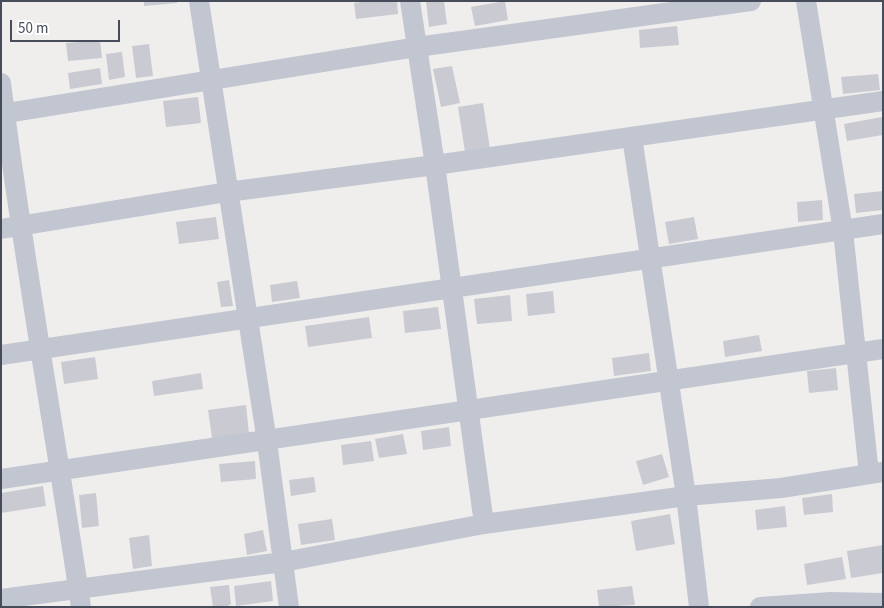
<!DOCTYPE html>
<style>
body{margin:0}
#map{position:relative;width:884px;height:608px;overflow:hidden;background:#f0eded;font-family:"Source Sans 3",sans-serif}
canvas{display:block}
.frame{position:absolute;inset:0;border:2px solid #464c59;pointer-events:none}
.scale{position:absolute;left:10px;top:20px;width:110px;height:22px;box-sizing:border-box;border:2px solid #464c59;border-top:0;padding-left:6px;font-size:15px;line-height:18px;white-space:nowrap;color:#464c59;-webkit-text-stroke:4px #fff;paint-order:stroke}
</style>
<div id="map">
<canvas width="884" height="608"></canvas>
<div class="frame"></div>
<div class="scale">50 m</div>
</div>
<script>
const c = document.querySelector('canvas').getContext('2d');
c.lineJoin = 'round';
function fill(path, color) { c.fillStyle = color; c.fill(path, 'evenodd'); }
function trace(path, color, width, dash) { c.strokeStyle = color; c.lineWidth = width; c.lineCap = dash ? 'butt' : 'round'; c.setLineDash(dash || []); c.stroke(path); }
fill(new Path2D(`
 M 144,1 L 177,1 L 177,3 L 144,6 Z
 M 367,1 L 397,1 L 398,14 L 356,19 L 354,3 Z
 M 426,1 L 444,1 L 447,24 L 429,27 Z
 M 505,1 L 508,20 L 475,26 L 471,7 Z
 M 677,26 L 679,45 L 640,48 L 639,30 Z
 M 100,40 L 102,58 L 68,61 L 66,43 Z
 M 149,44 L 153,76 L 136,78 L 132,46 Z
 M 122,52 L 125,77 L 109,80 L 106,54 Z
 M 452,66 L 460,103 L 441,107 L 433,69 Z
 M 100,68 L 102,84 L 70,89 L 68,73 Z
 M 878,74 L 880,90 L 843,94 L 841,77 Z
 M 198,97 L 201,123 L 166,127 L 163,101 Z
 M 483,103 L 490,149 L 465,152 L 458,107 Z
 M 882,117 L 883,135 L 847,141 L 844,124 Z
 M 883,191 L 883,210 L 856,213 L 854,194 Z
 M 822,200 L 823,220 L 798,222 L 797,202 Z
 M 216,217 L 219,239 L 179,244 L 176,222 Z
 M 694,217 L 698,239 L 669,244 L 665,222 Z
 M 229,280 L 233,306 L 221,307 L 217,282 Z
 M 297,281 L 300,298 L 272,302 L 270,285 Z
 M 553,291 L 555,313 L 528,316 L 526,294 Z
 M 510,295 L 512,321 L 477,324 L 474,299 Z
 M 438,307 L 441,329 L 405,333 L 403,311 Z
 M 369,317 L 372,338 L 308,347 L 305,326 Z
 M 759,335 L 762,351 L 725,357 L 723,341 Z
 M 649,353 L 651,371 L 614,376 L 612,358 Z
 M 95,357 L 98,379 L 64,384 L 61,362 Z
 M 836,368 L 838,390 L 809,393 L 807,371 Z
 M 201,373 L 203,389 L 154,396 L 152,381 Z
 M 246,405 L 249,434 L 212,438 L 208,410 Z
 M 449,427 L 451,446 L 423,450 L 421,431 Z
 M 403,434 L 407,454 L 379,458 L 375,439 Z
 M 371,441 L 374,461 L 343,465 L 341,445 Z
 M 662,454 L 669,477 L 643,485 L 636,461 Z
 M 255,461 L 256,479 L 221,482 L 219,464 Z
 M 314,477 L 316,492 L 291,496 L 289,480 Z
 M 43,486 L 46,506 L 1,513 L 1,493 Z
 M 96,493 L 99,526 L 82,528 L 79,495 Z
 M 832,494 L 833,512 L 804,515 L 802,498 Z
 M 785,506 L 787,527 L 757,530 L 755,510 Z
 M 670,514 L 675,544 L 636,551 L 631,521 Z
 M 332,519 L 335,540 L 301,545 L 298,524 Z
 M 263,530 L 267,551 L 247,555 L 244,534 Z
 M 149,535 L 152,566 L 133,569 L 129,538 Z
 M 883,545 L 883,573 L 851,578 L 847,551 Z
 M 842,557 L 846,579 L 807,585 L 804,564 Z
 M 271,581 L 273,601 L 236,606 L 234,586 Z
 M 229,585 L 231,604 L 226,607 L 213,607 L 210,587 Z
 M 632,586 L 635,605 L 599,607 L 597,590 Z`), '#cacbd2');
trace(new Path2D(`
 M 199,1 L 267,442 L 289,607
 M 410,1 L 435,165 L 484,524
 M 806,1 L 843,231 L 869,474
 M 1,83 C 23,258 55,432 81,607
 M 1,114 L 417,47 L 751,1
 M 632,137 L 686,496 L 699,607
 M 1,229 L 227,192 L 435,165 L 883,101
 M 1,355 L 883,224
 M 1,479 L 883,349
 M 1,599 L 283,562 L 484,524 L 686,496 L 781,488 L 883,472
 M 760,607 L 831,602 L 883,603`), '#c1c6d1', 20);
</script>
